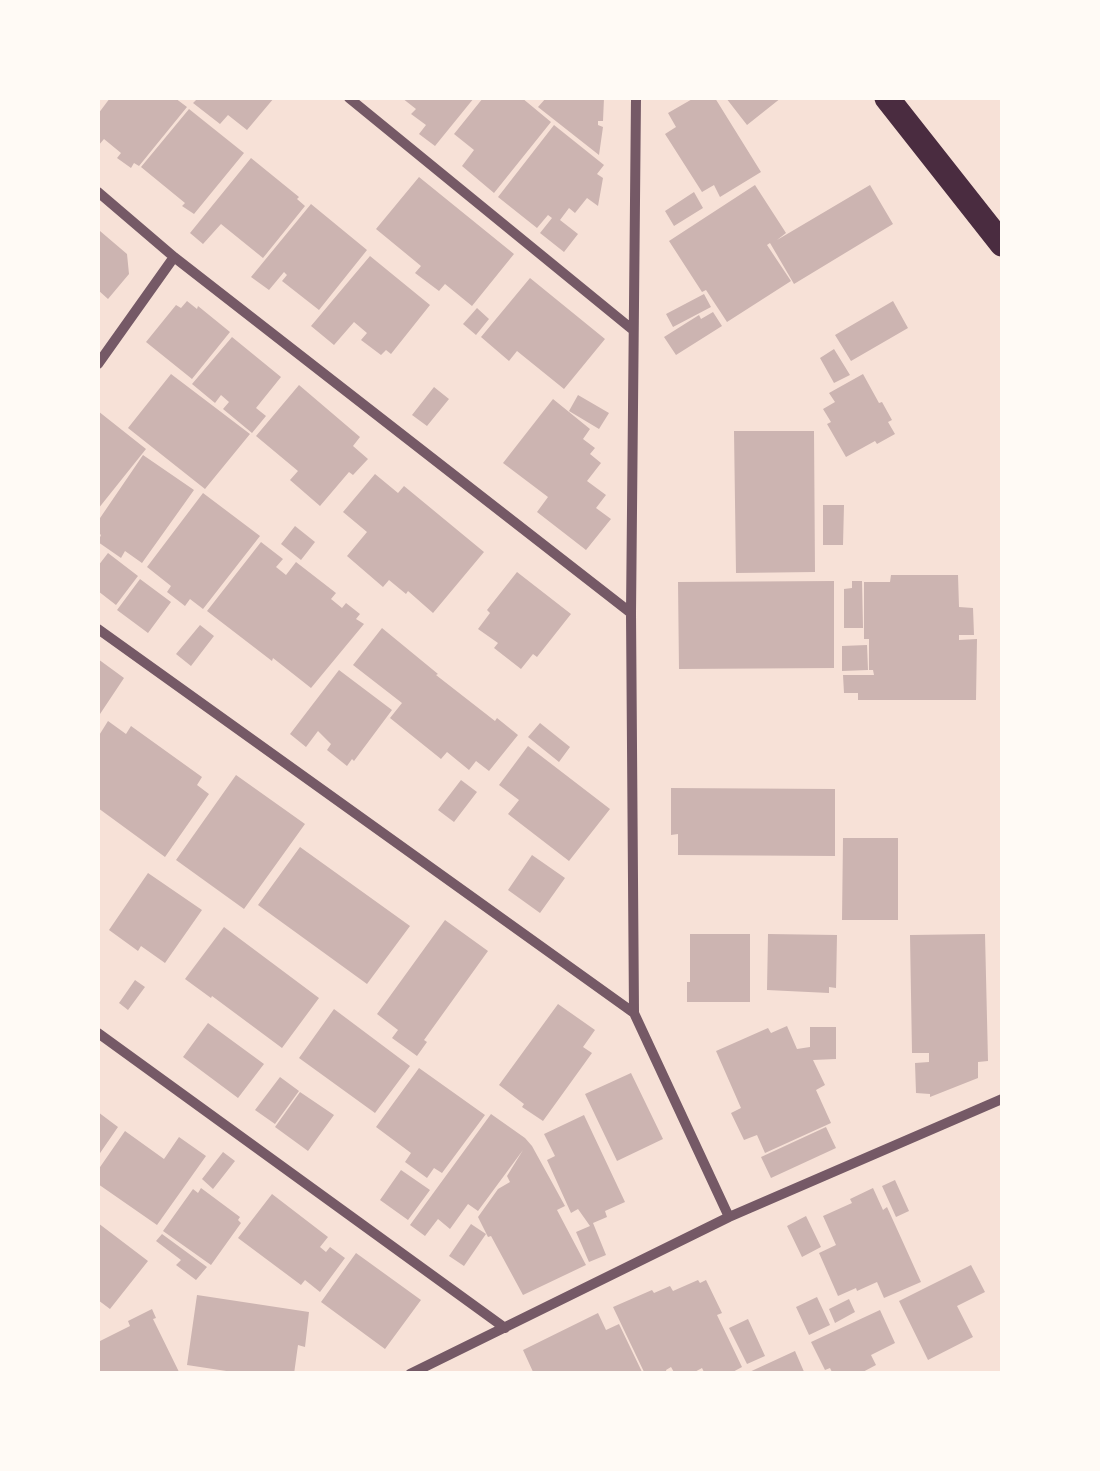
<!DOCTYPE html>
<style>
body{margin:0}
#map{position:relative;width:1100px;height:1471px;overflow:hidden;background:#f7e1d7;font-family:Poppins,sans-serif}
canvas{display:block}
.frame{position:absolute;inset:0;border:100px solid #fffaf5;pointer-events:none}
</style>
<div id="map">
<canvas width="1100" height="1471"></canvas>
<div class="frame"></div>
</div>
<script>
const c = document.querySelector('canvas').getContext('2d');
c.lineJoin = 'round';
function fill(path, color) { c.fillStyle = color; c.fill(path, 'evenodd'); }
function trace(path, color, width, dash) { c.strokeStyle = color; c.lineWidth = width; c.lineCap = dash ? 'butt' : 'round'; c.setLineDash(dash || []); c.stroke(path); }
fill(new Path2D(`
 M 110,98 L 175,98 L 187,107 L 139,166 L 134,163 L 131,168 L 117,158 L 121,153 L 104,139 L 98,146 L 98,114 Z
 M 198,98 L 274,98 L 247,130 L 228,115 L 220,124 L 193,103 Z
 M 402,98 L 474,98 L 435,146 L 419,134 L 426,125 L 411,114 L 416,109 Z
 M 483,98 L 522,98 L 551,122 L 494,193 L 462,166 L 474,150 L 454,134 Z
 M 546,98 L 604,98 L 603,121 L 598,121 L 598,125 L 603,127 L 599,155 L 538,107 Z
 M 694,98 L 715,98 L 761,172 L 720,197 L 714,185 L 702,192 L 665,134 L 676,127 L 668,113 Z
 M 726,98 L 781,98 L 747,125 Z
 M 189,109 L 244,153 L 194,214 L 182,206 L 185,203 L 141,167 Z
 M 554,125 L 604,165 L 597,174 L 603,178 L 598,206 L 587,198 L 575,213 L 569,208 L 560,220 L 578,234 L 564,252 L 540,233 L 552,218 L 548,215 L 537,228 L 498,197 Z
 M 251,158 L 299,197 L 297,199 L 305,206 L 263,258 L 221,224 L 203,244 L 190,233 Z
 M 419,177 L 514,254 L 472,306 L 445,284 L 439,291 L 415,273 L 421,266 L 376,229 Z
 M 755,185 L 786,233 L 777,240 L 870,185 L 893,224 L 794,284 L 770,243 L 767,245 L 791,281 L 727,322 L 706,290 L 702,292 L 669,241 Z
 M 694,192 L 703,208 L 674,226 L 665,211 Z
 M 311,204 L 367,250 L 319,310 L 282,281 L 287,275 L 284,272 L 269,290 L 251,277 Z
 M 100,231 L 127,254 L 129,274 L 108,299 L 98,290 L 98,233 Z
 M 370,256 L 430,305 L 391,354 L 386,350 L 381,355 L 361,340 L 367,333 L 354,322 L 334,345 L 311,326 Z
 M 530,278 L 605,339 L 564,389 L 517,351 L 509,361 L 481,337 Z
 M 704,294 L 711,307 L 673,327 L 666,314 Z
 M 187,301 L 197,309 L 198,306 L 230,332 L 192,379 L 146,342 L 176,305 L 181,308 Z
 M 893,301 L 908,328 L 851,361 L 835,335 Z
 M 477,308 L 489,319 L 476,335 L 463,324 Z
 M 713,312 L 722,326 L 676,355 L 664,337 L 699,315 L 701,319 Z
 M 232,337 L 281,377 L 256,408 L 266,416 L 252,433 L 223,409 L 229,402 L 221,395 L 215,403 L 192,384 Z
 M 834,349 L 850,375 L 834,383 L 820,358 Z
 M 171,374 L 250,434 L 205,489 L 128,428 Z
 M 863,374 L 879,403 L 882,402 L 892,420 L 888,422 L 895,434 L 877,444 L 875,441 L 846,457 L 827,424 L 831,422 L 823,409 L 835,402 L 829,393 Z
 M 299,385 L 360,437 L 353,446 L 368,459 L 353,475 L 349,472 L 320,506 L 290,480 L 298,471 L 256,436 Z
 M 434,387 L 449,399 L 427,426 L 412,415 Z
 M 578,395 L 609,413 L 599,429 L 569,411 Z
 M 553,399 L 590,429 L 583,439 L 595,448 L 590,454 L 601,463 L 587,481 L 606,495 L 596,508 L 611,519 L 586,550 L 537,512 L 548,497 L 503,463 Z
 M 98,411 L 146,449 L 98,509 Z
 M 734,431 L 814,431 L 815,572 L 736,573 Z
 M 143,455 L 194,490 L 142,563 L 125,551 L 121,558 L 98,542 L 101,535 L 98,532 L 98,521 Z
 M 375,474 L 398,493 L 404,486 L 484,552 L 433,613 L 408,591 L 406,594 L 389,580 L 383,587 L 347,556 L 367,532 L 343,512 Z
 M 203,493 L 260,536 L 203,609 L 190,599 L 185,606 L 167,592 L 171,586 L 147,567 Z
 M 823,505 L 844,505 L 843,545 L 823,545 Z
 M 295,526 L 315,542 L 301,560 L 281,544 Z
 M 261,542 L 283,559 L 276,567 L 286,575 L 296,562 L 336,593 L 331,599 L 342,608 L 346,603 L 360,614 L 356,619 L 364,624 L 311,688 L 273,658 L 272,661 L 207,611 Z
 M 108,553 L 138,576 L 116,605 L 98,591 L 98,566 Z
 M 517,572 L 571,614 L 537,657 L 533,654 L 521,669 L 494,648 L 498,643 L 478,629 L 490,613 L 487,610 Z
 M 891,575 L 958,575 L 959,607 L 973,608 L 974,635 L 959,635 L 959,640 L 977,639 L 976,700 L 858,700 L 858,693 L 844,693 L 843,675 L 874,675 L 873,670 L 869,670 L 869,639 L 864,639 L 864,582 L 890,582 Z
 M 140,579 L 171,602 L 148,633 L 117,610 Z
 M 834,581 L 834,668 L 679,669 L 678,582 Z
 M 852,581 L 862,581 L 863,628 L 844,628 L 844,589 L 852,588 Z
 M 200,625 L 214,636 L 191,666 L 176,654 Z
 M 382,628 L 438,674 L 436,675 L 495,721 L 497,718 L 518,735 L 489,771 L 476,761 L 469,770 L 447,752 L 441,759 L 390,718 L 402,703 L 353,665 Z
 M 867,645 L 868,670 L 842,671 L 842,646 Z
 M 98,659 L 124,678 L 98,717 Z
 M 339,670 L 392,710 L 354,761 L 352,759 L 347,766 L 327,750 L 331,744 L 318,731 L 306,747 L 290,734 Z
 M 108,721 L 126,734 L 131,726 L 202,777 L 197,785 L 209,794 L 165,857 L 98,808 L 98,737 Z
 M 540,723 L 570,747 L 559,762 L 528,737 Z
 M 528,746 L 610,809 L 569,861 L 508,814 L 519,800 L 499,785 Z
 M 236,775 L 305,824 L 244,909 L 176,860 Z
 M 461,780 L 477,792 L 454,822 L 438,810 Z
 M 671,788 L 835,789 L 835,856 L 678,855 L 678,834 L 671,835 Z
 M 843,838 L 898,838 L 898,920 L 842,920 Z
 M 300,847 L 410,926 L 367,984 L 258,905 Z
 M 532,855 L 565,878 L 540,913 L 508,890 Z
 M 148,873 L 202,910 L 165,963 L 141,946 L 138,951 L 109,930 Z
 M 445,920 L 488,951 L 424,1040 L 427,1042 L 417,1056 L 392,1038 L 398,1030 L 377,1014 Z
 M 224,927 L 319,998 L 282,1048 L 212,996 L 211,998 L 185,979 Z
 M 690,934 L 750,934 L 750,1002 L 687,1002 L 687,982 L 690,982 Z
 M 768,934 L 837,935 L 836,988 L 829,987 L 829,993 L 767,990 Z
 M 985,934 L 988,1061 L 978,1062 L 978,1078 L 930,1097 L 930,1094 L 916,1093 L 915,1063 L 929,1062 L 929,1053 L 912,1053 L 910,935 Z
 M 135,980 L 145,987 L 128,1010 L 119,1003 Z
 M 558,1004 L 595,1030 L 583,1047 L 592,1053 L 543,1121 L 522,1107 L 524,1104 L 499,1085 Z
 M 334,1009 L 410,1066 L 375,1113 L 299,1058 Z
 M 208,1023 L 264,1064 L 238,1098 L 183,1057 Z
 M 787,1026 L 797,1049 L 810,1047 L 810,1027 L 836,1027 L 836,1059 L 813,1060 L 825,1085 L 816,1090 L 831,1123 L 765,1153 L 757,1135 L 744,1140 L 731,1113 L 741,1108 L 716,1051 L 768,1028 L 771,1033 Z
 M 419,1068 L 485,1115 L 442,1173 L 434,1168 L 427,1178 L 405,1162 L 411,1153 L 376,1127 Z
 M 631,1073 L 663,1139 L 617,1161 L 585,1094 Z
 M 280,1077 L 299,1091 L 275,1124 L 255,1110 Z
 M 300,1092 L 334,1115 L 308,1151 L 275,1127 Z
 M 98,1112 L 118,1127 L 98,1156 Z
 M 491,1114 L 525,1138 L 532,1146 L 565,1206 L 557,1210 L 586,1265 L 523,1295 L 491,1236 L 488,1237 L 478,1217 L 498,1189 L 510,1182 L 507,1176 L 523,1150 L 478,1211 L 468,1204 L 450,1229 L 438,1219 L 425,1236 L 410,1225 Z
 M 584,1115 L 625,1202 L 605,1211 L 607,1217 L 593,1223 L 606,1255 L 589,1262 L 576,1232 L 590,1226 L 578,1209 L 571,1213 L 547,1160 L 555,1156 L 544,1134 Z
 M 826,1127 L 836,1148 L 771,1178 L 761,1157 Z
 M 125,1131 L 164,1159 L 179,1137 L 206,1156 L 157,1225 L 98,1184 L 98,1170 Z
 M 223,1152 L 235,1161 L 213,1189 L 202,1179 Z
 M 401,1170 L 430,1190 L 408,1220 L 380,1200 Z
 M 895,1180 L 909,1211 L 896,1217 L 882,1186 Z
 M 201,1188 L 240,1217 L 238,1220 L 241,1223 L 211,1265 L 163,1231 L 193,1189 L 198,1193 Z
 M 873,1188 L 883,1210 L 887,1207 L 921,1282 L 884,1298 L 877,1282 L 857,1291 L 856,1288 L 838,1296 L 819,1253 L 836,1245 L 823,1216 L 852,1203 L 850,1199 Z
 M 272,1194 L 328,1237 L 320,1247 L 326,1252 L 330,1247 L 345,1258 L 320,1292 L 305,1280 L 301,1285 L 238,1238 Z
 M 806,1216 L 821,1247 L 802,1257 L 787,1226 Z
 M 98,1223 L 148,1261 L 110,1309 L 98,1300 Z
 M 471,1224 L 486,1234 L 464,1266 L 449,1256 Z
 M 162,1234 L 207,1267 L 196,1280 L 176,1265 L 181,1260 L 156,1241 Z
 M 356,1253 L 421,1300 L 385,1349 L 321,1302 Z
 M 971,1265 L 985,1292 L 957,1306 L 973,1337 L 928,1360 L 899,1301 Z
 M 698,1280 L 700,1283 L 706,1280 L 722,1313 L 717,1315 L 742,1367 L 729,1374 L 705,1374 L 702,1368 L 691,1374 L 675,1374 L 671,1367 L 666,1370 L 667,1374 L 645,1374 L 613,1307 L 652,1290 L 654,1293 L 670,1286 L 673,1291 Z
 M 197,1295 L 309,1312 L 305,1347 L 298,1345 L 294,1374 L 246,1374 L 187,1365 Z
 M 817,1297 L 830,1325 L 809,1335 L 796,1307 Z
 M 849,1299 L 855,1312 L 835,1323 L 829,1309 Z
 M 152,1309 L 156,1318 L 153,1319 L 180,1374 L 98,1374 L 98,1342 L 130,1326 L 128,1321 Z
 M 880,1310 L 895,1343 L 871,1355 L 876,1365 L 859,1374 L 833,1374 L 830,1368 L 825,1370 L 811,1342 Z
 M 598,1313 L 606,1330 L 619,1324 L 643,1374 L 534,1374 L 523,1350 Z
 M 748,1319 L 765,1356 L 747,1364 L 729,1328 Z
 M 795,1351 L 805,1374 L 745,1374 Z`), '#ccb4b1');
trace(new Path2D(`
 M 349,98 L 633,330
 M 636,98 L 631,613 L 634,1013 L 729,1217
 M 98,192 L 174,257 L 631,613
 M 98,364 L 174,257
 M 98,629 L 634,1013
 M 98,1033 L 505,1328
 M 410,1374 L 729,1217 L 1002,1099`), '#755966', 10);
trace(new Path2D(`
 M 887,98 L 1002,244`), '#4a2c40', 25);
</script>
